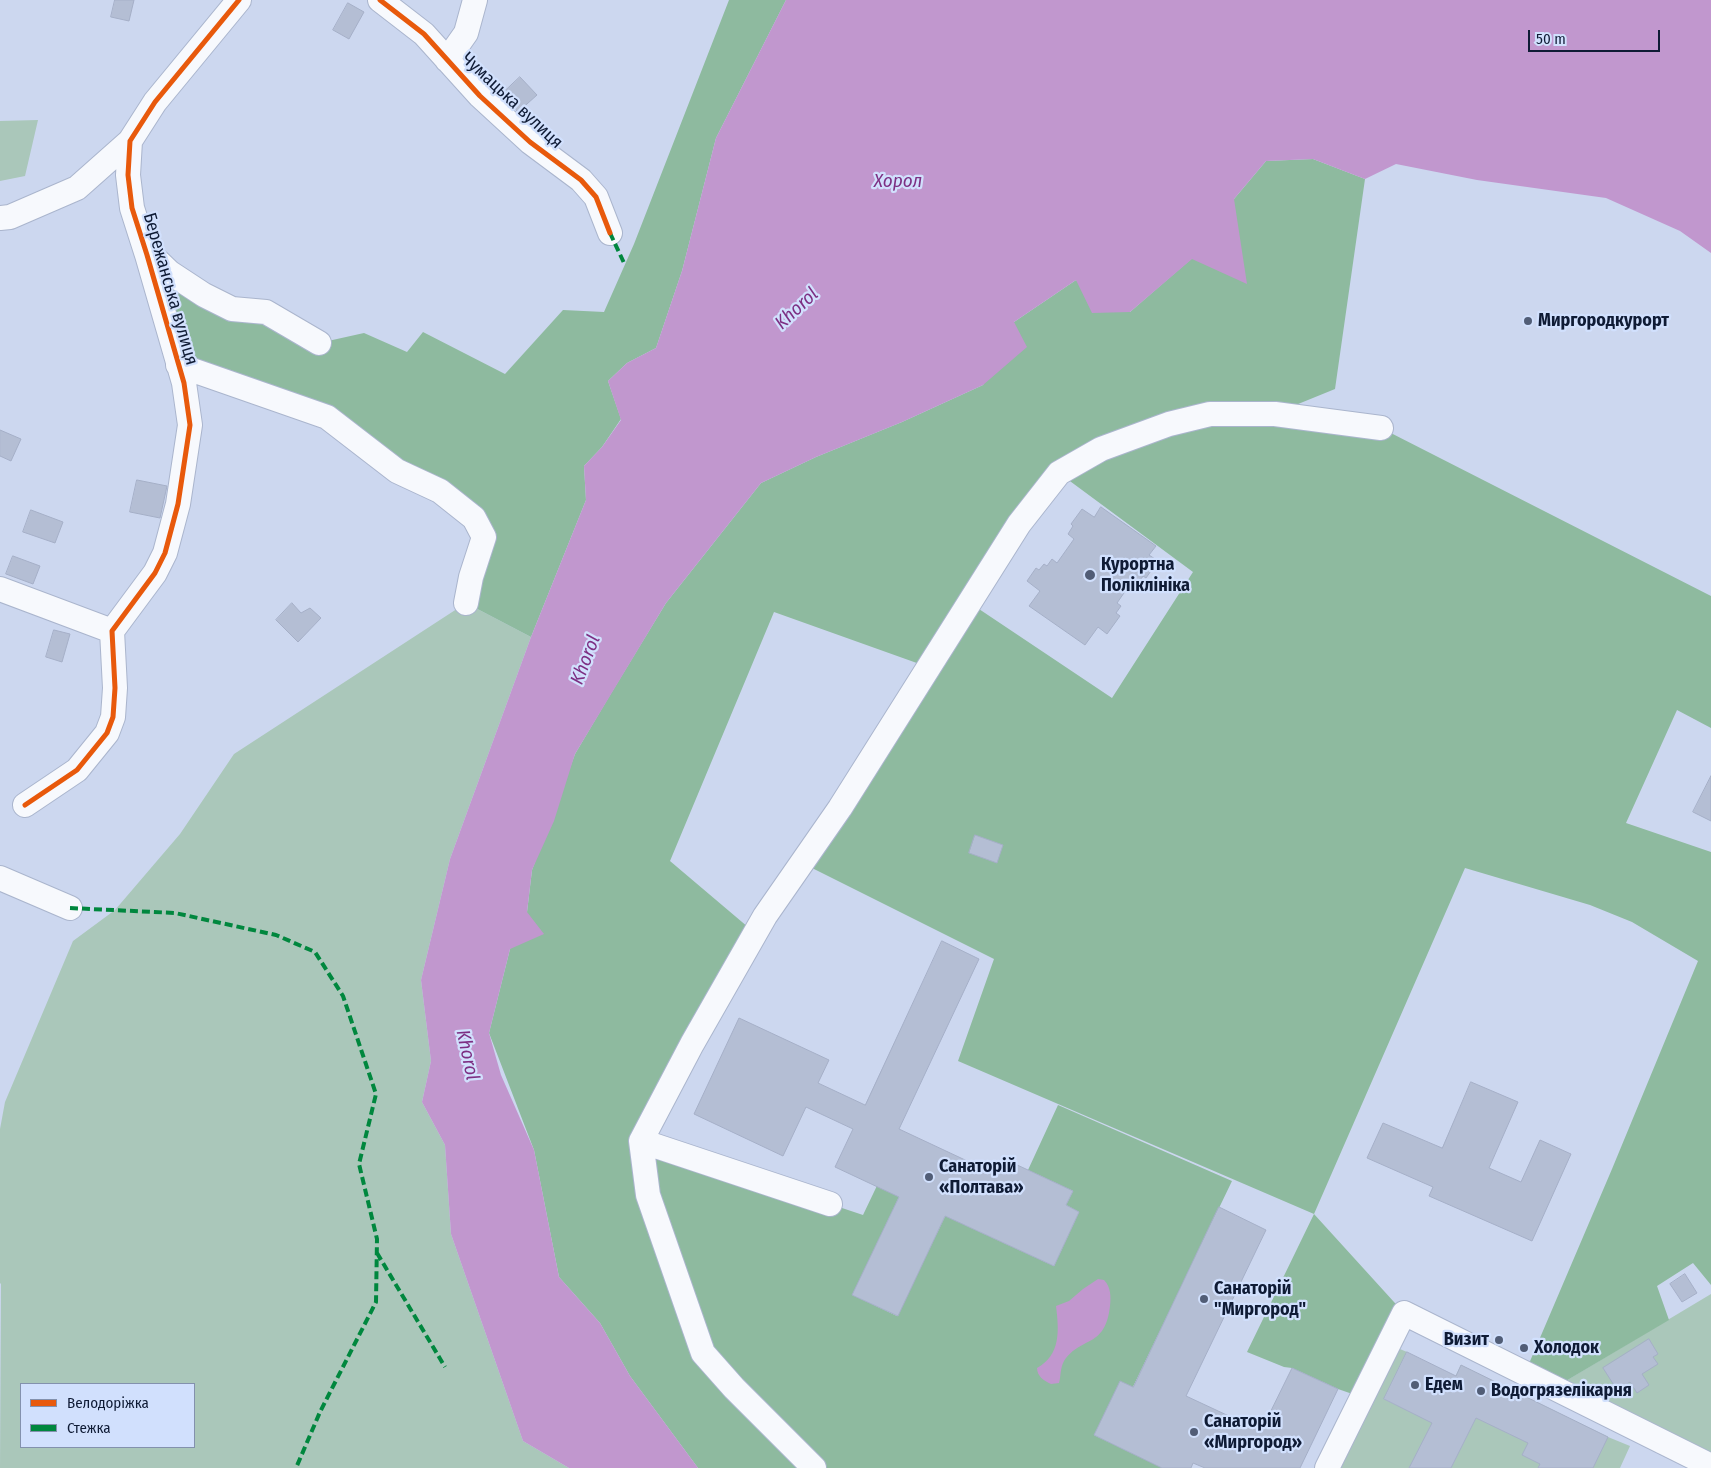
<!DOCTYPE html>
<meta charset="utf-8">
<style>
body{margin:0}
#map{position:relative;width:1711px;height:1468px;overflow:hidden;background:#ccd7ef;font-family:"Fira Sans Condensed",sans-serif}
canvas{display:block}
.legend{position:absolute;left:20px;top:1383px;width:175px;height:65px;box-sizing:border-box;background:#d1e0fd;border:1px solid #8391ad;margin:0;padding:6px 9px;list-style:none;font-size:15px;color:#0f1b35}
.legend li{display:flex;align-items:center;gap:10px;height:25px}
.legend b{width:25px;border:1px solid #8391ad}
.scale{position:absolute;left:1528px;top:30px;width:132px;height:22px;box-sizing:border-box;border:2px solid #0f1b35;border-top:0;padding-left:6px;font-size:15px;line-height:18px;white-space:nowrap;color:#0f1b35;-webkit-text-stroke:4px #d1e0fd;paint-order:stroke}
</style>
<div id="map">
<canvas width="1711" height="1468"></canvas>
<ul class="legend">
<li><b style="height:6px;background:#e8590c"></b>Велодоріжка</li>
<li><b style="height:6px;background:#00873e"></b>Стежка</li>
</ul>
<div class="scale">50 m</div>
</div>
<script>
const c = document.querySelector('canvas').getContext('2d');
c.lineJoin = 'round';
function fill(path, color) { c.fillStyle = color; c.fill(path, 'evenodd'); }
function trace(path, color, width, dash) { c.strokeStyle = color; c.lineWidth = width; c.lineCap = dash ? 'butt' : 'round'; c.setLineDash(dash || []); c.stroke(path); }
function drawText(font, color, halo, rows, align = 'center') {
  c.font = font + ' "Fira Sans Condensed",sans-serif'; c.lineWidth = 4.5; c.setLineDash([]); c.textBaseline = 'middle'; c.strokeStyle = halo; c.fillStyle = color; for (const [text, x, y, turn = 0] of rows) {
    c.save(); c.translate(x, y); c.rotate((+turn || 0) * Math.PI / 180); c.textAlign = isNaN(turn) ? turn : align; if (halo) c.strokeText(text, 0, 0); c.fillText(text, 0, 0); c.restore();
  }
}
fill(new Path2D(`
 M 38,120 L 25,176 L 0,181 L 0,121 Z
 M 466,603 L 531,637 L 450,859 L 421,980 L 431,1061 L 422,1102 L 445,1145 L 451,1234 L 523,1441 L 569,1468 L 0,1468 L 1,1284 L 0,1283 L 0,1129 L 5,1102 L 73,941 L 115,910 L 180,834 L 234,754 ZM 21,1384 L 194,1384 L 194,1447 L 21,1447 Z
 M 1711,1294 L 1711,1466 L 1554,1388 Z
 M 1388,1344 L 1407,1352 L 1384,1399 L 1433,1422 L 1461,1365 L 1608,1437 L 1630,1446 L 1620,1468 L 1327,1468 Z`), '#aac7ba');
fill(new Path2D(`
 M 729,0 L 786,0 L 716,138 L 682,271 L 656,348 L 627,363 L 608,381 L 621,419 L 602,447 L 584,466 L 586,500 L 531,637 L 466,603 L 484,537 L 327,417 L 178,365 L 145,249 L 169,272 L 319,343 L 364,333 L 407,352 L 423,332 L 505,374 L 563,310 L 604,312 L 634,244 Z
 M 1313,159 L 1365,179 L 1335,389 L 1276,413 L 1381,428 L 1711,596 L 1711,728 L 1677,710 L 1626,823 L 1711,852 L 1711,1285 L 1693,1263 L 1657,1286 L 1669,1320 L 1554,1388 L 1525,1373 L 1612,1169 L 1698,961 L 1632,922 L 1590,905 L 1465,868 L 1314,1214 L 1404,1313 L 1361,1397 L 1338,1389 L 1292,1368 L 1284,1367 L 1247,1352 L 1314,1214 L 958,1061 L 994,959 L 802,863 L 928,667 L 774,612 L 670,861 L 755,933 L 641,1141 L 863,1215 L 884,1171 L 906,1182 L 853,1295 L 897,1316 L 952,1202 L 965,1225 L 1054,1266 L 1079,1212 L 1066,1205 L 1073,1191 L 1028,1170 L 1058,1105 L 1232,1181 L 1133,1387 L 1094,1435 L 1163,1468 L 698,1468 L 630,1376 L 600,1323 L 559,1277 L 534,1150 L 489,1033 L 510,949 L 527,912 L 532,870 L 575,754 L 610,695 L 666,603 L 761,483 L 816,457 L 902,422 L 983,385 L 1014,322 L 1076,280 L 1130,312 L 1191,259 L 1234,199 L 1266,161 ZM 1059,473 L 1193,572 L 1112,698 L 970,603 Z`), '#8eba9f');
fill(new Path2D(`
 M 786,0 L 1711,0 L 1711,253 L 1680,231 L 1606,198 L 1477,180 L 1396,164 L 1365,179 L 1313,159 L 1266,161 L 1234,199 L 1247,284 L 1192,259 L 1130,312 L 1092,313 L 1076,280 L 1014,322 L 1027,347 L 983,385 L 902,422 L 816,457 L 761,483 L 666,603 L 575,754 L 554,821 L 532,870 L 527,912 L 544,934 L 510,949 L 489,1033 L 501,1075 L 534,1150 L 559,1277 L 600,1323 L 630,1376 L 698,1468 L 569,1468 L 523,1441 L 451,1234 L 445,1145 L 422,1102 L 431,1061 L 421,980 L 450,859 L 531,637 L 586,500 L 584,466 L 602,447 L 621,420 L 608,381 L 627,363 L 656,348 L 682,271 L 716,138 Z
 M 1098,1279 L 1104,1280 C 1111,1287 1111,1297 1110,1306 C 1105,1349 1082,1335 1064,1361 C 1060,1368 1061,1376 1059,1383 L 1051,1384 C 1044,1381 1037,1376 1037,1368 C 1061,1355 1059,1330 1056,1306 L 1069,1301 L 1083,1289 Z`), '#c197ce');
const building = new Path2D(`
 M 115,0 L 134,0 L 129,21 L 111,17 Z
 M 348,3 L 364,12 L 349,39 L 333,30 Z
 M 520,77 L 537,95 L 518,112 L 502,94 Z
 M 0,430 L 21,439 L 11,461 L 0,456 Z
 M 137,480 L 167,486 L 160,518 L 130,512 Z
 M 1101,507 L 1156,546 L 1149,555 L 1158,561 L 1146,578 L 1143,576 L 1138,584 L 1133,580 L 1117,603 L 1121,606 L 1116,613 L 1120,616 L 1107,634 L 1098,627 L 1085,645 L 1029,606 L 1040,591 L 1027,581 L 1036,568 L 1039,570 L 1044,564 L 1047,566 L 1052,559 L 1057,563 L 1074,539 L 1068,534 L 1073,526 L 1071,524 L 1082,509 L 1094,517 Z
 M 31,510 L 63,522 L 55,543 L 23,532 Z
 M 13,556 L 40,566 L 33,584 L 6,574 Z
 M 292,603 L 301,613 L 310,608 L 321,618 L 298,642 L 276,620 Z
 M 54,630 L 70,634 L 62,662 L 46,657 Z
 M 1711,776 L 1711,821 L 1693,812 Z
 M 975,835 L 1003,845 L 997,863 L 969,853 Z
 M 942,941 L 979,959 L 899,1129 L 995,1174 L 998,1166 L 1011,1172 L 1015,1164 L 1028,1170 L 1073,1191 L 1066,1205 L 1079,1212 L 1054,1266 L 945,1216 L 898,1316 L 852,1295 L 899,1197 L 835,1167 L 853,1129 L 806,1107 L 783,1156 L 694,1114 L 739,1018 L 829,1060 L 818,1083 L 865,1105 Z
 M 1471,1082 L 1518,1102 L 1489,1168 L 1521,1182 L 1540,1140 L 1571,1154 L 1532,1241 L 1429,1196 L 1433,1187 L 1367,1158 L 1383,1123 L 1442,1148 Z
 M 1219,1207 L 1266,1230 L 1186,1396 L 1261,1431 L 1292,1368 L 1338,1389 L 1300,1468 L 1205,1468 L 1193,1463 L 1191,1468 L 1162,1468 L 1094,1435 L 1120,1381 L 1133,1387 Z
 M 1685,1274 L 1697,1293 L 1682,1302 L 1670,1284 Z
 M 1649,1339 L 1658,1354 L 1653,1357 L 1658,1364 L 1642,1374 L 1649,1385 L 1637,1393 L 1630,1382 L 1617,1390 L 1603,1368 Z
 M 1407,1352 L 1456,1376 L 1461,1365 L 1608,1437 L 1593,1468 L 1538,1468 L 1540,1464 L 1522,1455 L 1528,1443 L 1476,1418 L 1451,1468 L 1409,1468 L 1432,1423 L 1384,1399 Z`);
fill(building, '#b4bed4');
trace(building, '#a5afc7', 1);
const minor = new Path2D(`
 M 380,0 L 424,34 L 480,96 L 530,142 L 581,180 L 596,197 L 610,233
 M 447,60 L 466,33 L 475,0
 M 0,218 L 10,217 L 77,188 L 130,141
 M 146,250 L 169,272 L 204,295 L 232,309 L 266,312 L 319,343
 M 178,365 L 327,417 L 397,471 L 440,491 L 474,518 L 484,537 L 471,577 L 466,603
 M 0,589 L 112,631
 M 25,805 L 77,770 L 107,733 L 113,717 L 115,688 L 112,631 L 155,573 L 165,553 L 178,504 L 190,425 L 184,383 L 147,255 L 132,208 L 128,175 L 130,141 L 155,102 L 239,0
 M 0,878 L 70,908
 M 641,1141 L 830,1204
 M 814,1468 L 734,1388 L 703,1353 L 648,1195 L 641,1141 L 692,1044 L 765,916 L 840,808 L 1019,524 L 1059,473 L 1101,449 L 1169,424 L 1210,414 L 1275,414 L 1381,428
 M 1327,1468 L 1404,1313 L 1711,1466`);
trace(minor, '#aab5cd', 26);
trace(minor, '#f7f9fd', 24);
trace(new Path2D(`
 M 610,233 L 625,265
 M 70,908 L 175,913 L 276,935 L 315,952 L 343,996 L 376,1094 L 359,1164 L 377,1239 L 376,1302 L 320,1412 L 296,1468
 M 377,1253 L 445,1367`), '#00873e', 4, [8, 4]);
trace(new Path2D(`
 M 380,0 L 424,34 L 480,96 L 530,142 L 581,180 L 596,197 L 610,233
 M 25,805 L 77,770 L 107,733 L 113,717 L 115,688 L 112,631 L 155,573 L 165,553 L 178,504 L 190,425 L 184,383 L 147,255 L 132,208 L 128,175 L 130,141 L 155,102 L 239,0`), '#e8590c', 5);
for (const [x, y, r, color] of [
 [1528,321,5,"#515d76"],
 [1090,575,6,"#515d76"],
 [929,1177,5,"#515d76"],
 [1204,1299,5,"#515d76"],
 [1499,1340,5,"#515d76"],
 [1524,1348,5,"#515d76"],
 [1415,1385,5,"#515d76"],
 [1481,1391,5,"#515d76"],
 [1194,1432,5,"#515d76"]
]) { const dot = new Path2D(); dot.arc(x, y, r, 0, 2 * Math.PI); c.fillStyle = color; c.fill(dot); trace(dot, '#d1e0fd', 2); }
drawText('18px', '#0f1b35', '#d1e0fd', [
 ["Чумацька вулиця",512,101,43],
 ["Бережанська вулиця",170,289,74]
]);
drawText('bold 18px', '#0f1b35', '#d1e0fd', [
 ["Миргородкурорт",1538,321],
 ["Курортна",1101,565],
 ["Поліклініка",1101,586],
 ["Санаторій",939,1167],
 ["«Полтава»",939,1188],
 ["Санаторій",1214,1289],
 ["\"Миргород\"",1214,1310],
 ["Визит",1489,1340,"right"],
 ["Холодок",1534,1348],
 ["Едем",1425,1385],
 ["Водогрязелікарня",1491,1391],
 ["Санаторій",1204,1422],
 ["«Миргород»",1204,1443]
], 'left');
drawText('italic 19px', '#7d2f83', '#d1e0fd', [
 ["Хорол",898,182],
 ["Khorol",797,309,-43],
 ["Khorol",586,660,-69],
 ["Khorol",467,1055,78]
]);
</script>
